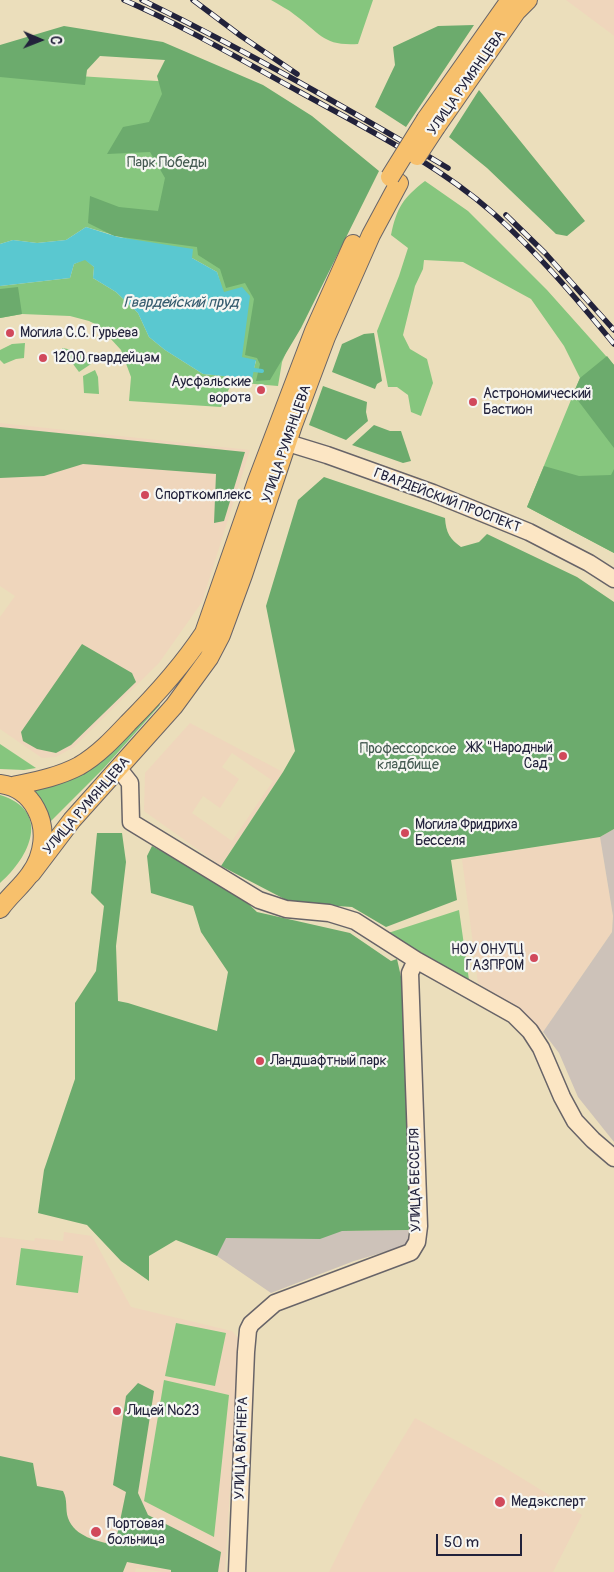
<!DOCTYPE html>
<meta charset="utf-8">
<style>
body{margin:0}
#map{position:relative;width:614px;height:1572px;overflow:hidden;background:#ebdebb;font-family:Pangolin,sans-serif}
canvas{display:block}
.north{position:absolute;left:15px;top:15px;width:50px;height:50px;-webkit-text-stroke:4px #f6f6f2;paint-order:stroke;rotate:91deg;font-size:14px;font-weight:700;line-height:20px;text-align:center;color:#22223b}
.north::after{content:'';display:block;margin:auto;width:18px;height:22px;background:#22223b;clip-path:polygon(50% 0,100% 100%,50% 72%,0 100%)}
.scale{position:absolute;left:436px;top:1534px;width:86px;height:22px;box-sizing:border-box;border:2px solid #22223b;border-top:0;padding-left:6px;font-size:15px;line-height:18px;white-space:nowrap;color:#22223b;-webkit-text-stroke:4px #f6f6f2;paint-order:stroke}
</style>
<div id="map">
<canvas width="614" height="1572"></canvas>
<div class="north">С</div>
<div class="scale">50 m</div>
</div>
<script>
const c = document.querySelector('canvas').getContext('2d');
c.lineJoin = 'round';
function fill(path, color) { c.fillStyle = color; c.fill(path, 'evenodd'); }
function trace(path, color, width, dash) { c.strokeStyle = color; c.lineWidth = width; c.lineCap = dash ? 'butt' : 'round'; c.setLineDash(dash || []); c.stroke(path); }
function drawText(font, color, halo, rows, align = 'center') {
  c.font = font + ' Pangolin,sans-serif'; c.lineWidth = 4.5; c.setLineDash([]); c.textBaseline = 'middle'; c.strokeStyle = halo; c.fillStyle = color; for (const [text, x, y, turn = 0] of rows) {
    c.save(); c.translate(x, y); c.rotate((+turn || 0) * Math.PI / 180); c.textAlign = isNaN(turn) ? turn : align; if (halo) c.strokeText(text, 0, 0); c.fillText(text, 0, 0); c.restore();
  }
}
fill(new Path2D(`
 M 566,0 L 614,0 L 614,36 L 613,35 Z
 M 0,423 L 250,450 L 202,602 L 159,663 L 74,747 L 56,757 L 42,758 L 0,729 L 0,617 L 15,596 L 0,586 Z
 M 190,723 L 283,772 L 221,866 L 144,811 L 145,773 ZM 232,753 L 273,781 L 232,841 L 192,813 L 203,796 L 220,808 L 239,779 L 222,767 Z
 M 600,837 L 613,916 L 612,932 L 543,1032 L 519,1011 L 478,983 L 462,859 Z
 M 64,1232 L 92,1236 L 131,1307 L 232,1331 L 239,1339 L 225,1572 L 163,1572 L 136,1568 L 135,1572 L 0,1572 L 0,1237 L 34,1241 L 35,1238 L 63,1241 Z
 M 415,1418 L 497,1463 L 582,1515 L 553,1572 L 329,1572 L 363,1504 Z`), '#efd6bc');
fill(new Path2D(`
 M 614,829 L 614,1142 L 578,1097 L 559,1053 L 543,1032 L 612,932 L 613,916 L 600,837 Z
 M 219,1229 L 342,1231 L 408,1230 L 408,1245 L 354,1261 L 271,1293 L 217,1256 Z`), '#cdc2b9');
fill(new Path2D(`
 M 271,0 L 373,0 L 358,44 C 323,46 321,34 295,15 C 288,9 279,5 271,0 Z
 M 0,71 L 188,83 L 300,319 L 282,362 L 278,386 L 232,382 L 221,407 L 129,401 L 131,377 L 121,350 L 99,326 L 89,321 L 70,316 L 22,314 L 0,318 L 0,286 L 70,278 L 74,264 L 85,259 L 94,267 L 93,278 L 116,292 L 138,313 L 149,337 L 165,350 L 203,374 L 251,379 L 256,361 L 242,358 L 217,272 L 192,258 L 86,227 L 66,240 L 37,243 L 13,240 L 0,244 Z
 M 425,181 L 468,211 L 547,290 L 614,365 L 614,553 L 527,507 L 580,378 L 564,346 L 531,299 L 463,262 L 424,260 L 423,269 L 415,286 L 403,335 L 410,349 L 427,359 L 433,383 L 421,416 L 411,412 L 408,395 L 397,387 L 388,387 L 377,331 L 399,276 L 408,248 L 391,235 C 397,207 403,198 425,181 Z
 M 25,343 L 24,358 L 16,359 L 4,364 L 0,360 L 0,350 L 12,344 Z
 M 62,348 C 74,350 84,353 91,364 L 79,372 L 73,364 L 62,363 Z
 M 95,370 L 98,377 L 99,394 L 84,393 L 83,376 Z
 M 158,702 L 160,705 L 104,768 L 48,824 L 32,792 L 54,785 Z
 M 0,744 L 36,768 L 24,770 L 0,769 Z
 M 0,795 C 52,811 30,857 0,883 Z
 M 459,910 L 470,987 L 385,934 Z
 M 21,1248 L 83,1256 L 78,1293 L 16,1285 Z
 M 176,1323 L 226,1333 L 215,1386 L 165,1376 Z
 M 164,1380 L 229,1395 L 214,1537 L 144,1501 Z`), '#86c67e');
fill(new Path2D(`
 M 474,25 L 406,127 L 375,107 L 395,65 L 393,47 L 438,26 Z
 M 64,26 L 163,42 L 263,85 L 312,116 L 379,171 L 301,328 L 270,380 L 256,381 L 260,364 L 257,358 L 245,355 L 254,299 L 245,283 L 226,288 L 220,269 L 198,255 L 197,247 L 114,236 L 88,223 L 90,196 L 119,207 L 158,211 L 165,178 L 150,152 L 107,154 L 123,127 L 149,122 L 162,94 L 157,76 L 165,60 L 100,56 L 87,70 L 85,85 L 0,77 L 0,45 Z
 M 479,90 L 585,221 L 567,236 L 556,234 L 487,168 L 449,137 Z
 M 18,287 L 22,314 L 0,318 L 0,289 Z
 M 374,333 L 382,381 L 377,384 L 375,389 L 332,372 L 342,344 L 364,334 Z
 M 607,356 L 614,365 L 614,448 L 573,394 L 580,378 Z
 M 323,386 L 367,402 L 366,412 L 368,421 L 346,440 L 309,425 Z
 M 374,425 L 390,431 L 401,431 L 411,461 L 403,463 L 352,445 Z
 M 0,427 L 245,452 L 224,521 L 214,523 L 216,474 L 83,464 L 44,476 L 0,478 Z
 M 544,466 L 579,476 L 611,475 L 614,469 L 614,553 L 527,507 Z
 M 324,477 L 445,518 C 446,533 450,539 461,547 L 479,542 L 487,534 L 577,577 L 614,602 L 614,829 L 600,837 L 451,860 L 457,900 L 386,927 L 352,907 L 292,903 L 221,866 L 283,772 L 295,751 L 266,606 L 298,500 Z
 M 82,644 L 132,673 L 136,682 L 71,745 L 56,753 L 37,749 L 23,741 L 21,732 Z
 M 97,833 L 122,833 L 126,862 L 116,946 L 118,1001 L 128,1003 L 217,1031 L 228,972 L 201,932 L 193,906 L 151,893 L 147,856 L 152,846 L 233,889 L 257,912 L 350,933 L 391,961 L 397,959 L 404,990 L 413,1227 L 408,1230 L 342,1231 L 320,1239 L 226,1238 L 217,1256 L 176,1240 L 149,1256 L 149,1281 L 121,1261 L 87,1225 L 38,1213 L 44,1170 L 75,1079 L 75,1003 L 96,971 L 104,906 L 91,893 Z
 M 138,1383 L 154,1391 L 138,1493 L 148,1515 L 221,1552 L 218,1572 L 171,1572 L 171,1570 L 127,1562 L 123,1572 L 0,1572 L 0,1456 L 33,1463 L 37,1486 L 63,1491 C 68,1500 65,1509 68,1518 C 75,1537 97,1541 115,1545 L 126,1492 L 113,1485 L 126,1396 Z`), '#6cab6d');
fill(new Path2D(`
 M 86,227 L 118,237 L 193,249 L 192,258 L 217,272 L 224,292 L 242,287 L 250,296 L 242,357 L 256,360 L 252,379 L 203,374 L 165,350 L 149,337 L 138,313 L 116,292 L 93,278 L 94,267 L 85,260 L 74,264 L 70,278 L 0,286 L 0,244 L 13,240 L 37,243 L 66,240 Z`), '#5ac8d0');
trace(new Path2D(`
 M 254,370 L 262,371`), '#5ac8d0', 4);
const secondary = new Path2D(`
 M 275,439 L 327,455 L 433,493 L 529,532 L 589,563 L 614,579
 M 119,769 L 130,783 L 131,822 L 259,900 L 286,909 L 329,913 L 355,921 L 416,960 L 514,1015 L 530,1031 L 541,1048 L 562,1097 L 575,1121 L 593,1140 L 614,1158
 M 237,1572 L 246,1352 L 248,1330 L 251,1324 L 275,1303 L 411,1252 L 417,1242 L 419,1226 L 410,973 L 416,960`);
const primary = new Path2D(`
 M 426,119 L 510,0
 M 436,127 L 516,12 L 528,0
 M 0,784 C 16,786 28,794 36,809 C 47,829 44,855 30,874 C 22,886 9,896 0,909
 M 13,786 C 36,781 58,777 79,766 C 98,755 113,739 128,723 C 156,695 182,666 204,633 L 257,481 L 314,331 L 353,244
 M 31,874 L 72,820 L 174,706 L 209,658 L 221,635 L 243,575 L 293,425 L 326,337 L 371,235 L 399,183`);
trace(secondary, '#686468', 19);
trace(primary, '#686468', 20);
trace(secondary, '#fce6c4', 16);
trace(primary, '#f7c06c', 18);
const rail = new Path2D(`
 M 124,0 C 184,26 241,60 298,91 C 365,128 436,163 493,213 C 538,253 576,298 614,344
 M 142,0 C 247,51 348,109 448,168
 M 193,0 L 241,36 L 297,74
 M 506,215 L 545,253 L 614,330`);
trace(rail, '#22223b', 5.5);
trace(rail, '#f6f6f2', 4, [11]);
const primaryBridge = new Path2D(`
 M 417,156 L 436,127
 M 390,177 L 426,119`);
trace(primaryBridge, '#686468', 20, []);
trace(primaryBridge, '#f7c06c', 18);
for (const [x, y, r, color] of [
 [10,333,5,"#d1495b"],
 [43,358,5,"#d1495b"],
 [261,390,5,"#d1495b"],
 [473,402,5,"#d1495b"],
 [145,495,5,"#d1495b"],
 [563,756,5,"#d1495b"],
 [405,833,5,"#d1495b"],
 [534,958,5,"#d1495b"],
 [260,1061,5,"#d1495b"],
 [117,1411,5,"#d1495b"],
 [500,1502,6,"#d1495b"],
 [96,1532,6,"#d1495b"]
]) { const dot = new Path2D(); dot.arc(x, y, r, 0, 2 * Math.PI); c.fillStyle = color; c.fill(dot); trace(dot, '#f6f6f2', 2); }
drawText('14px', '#22223b', '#f6f6f2', [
 ["УЛИЦА РУМЯНЦЕВА",467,83,-55],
 ["УЛИЦА РУМЯНЦЕВА",287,444,-71],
 ["ГВАРДЕЙСКИЙ ПРОСПЕКТ",447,501,21],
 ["УЛИЦА РУМЯНЦЕВА",87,806,-49],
 ["УЛИЦА БЕССЕЛЯ",416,1180,-91],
 ["УЛИЦА ВАГНЕРА",242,1448,-88]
]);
drawText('14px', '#455b52', '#f6f6f2', [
 ["Парк Победы",167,163],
 ["Профессорское",408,749],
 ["кладбище",408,765]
]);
drawText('14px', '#22223b', '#f6f6f2', [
 ["Могила С.С. Гурьева",20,333],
 ["1200 гвардейцам",53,358],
 ["Аусфальские",251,382,"right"],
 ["ворота",251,398,"right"],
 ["Астрономический",483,394],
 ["Бастион",483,410],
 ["Спорткомплекс",155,495],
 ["ЖК \"Народный",553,748,"right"],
 ["Сад\"",553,764,"right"],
 ["Могила Фридриха",415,825],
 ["Бесселя",415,841],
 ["НОУ ОНУТЦ",524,950,"right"],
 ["ГАЗПРОМ",524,966,"right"],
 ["Ландшафтный парк",270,1061],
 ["Лицей №23",127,1411],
 ["Медэксперт",511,1502],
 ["Портовая",107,1524],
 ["больница",107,1540]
], 'left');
drawText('italic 15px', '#365c6f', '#f6f6f2', [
 ["Гвардейский пруд",181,303]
]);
</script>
